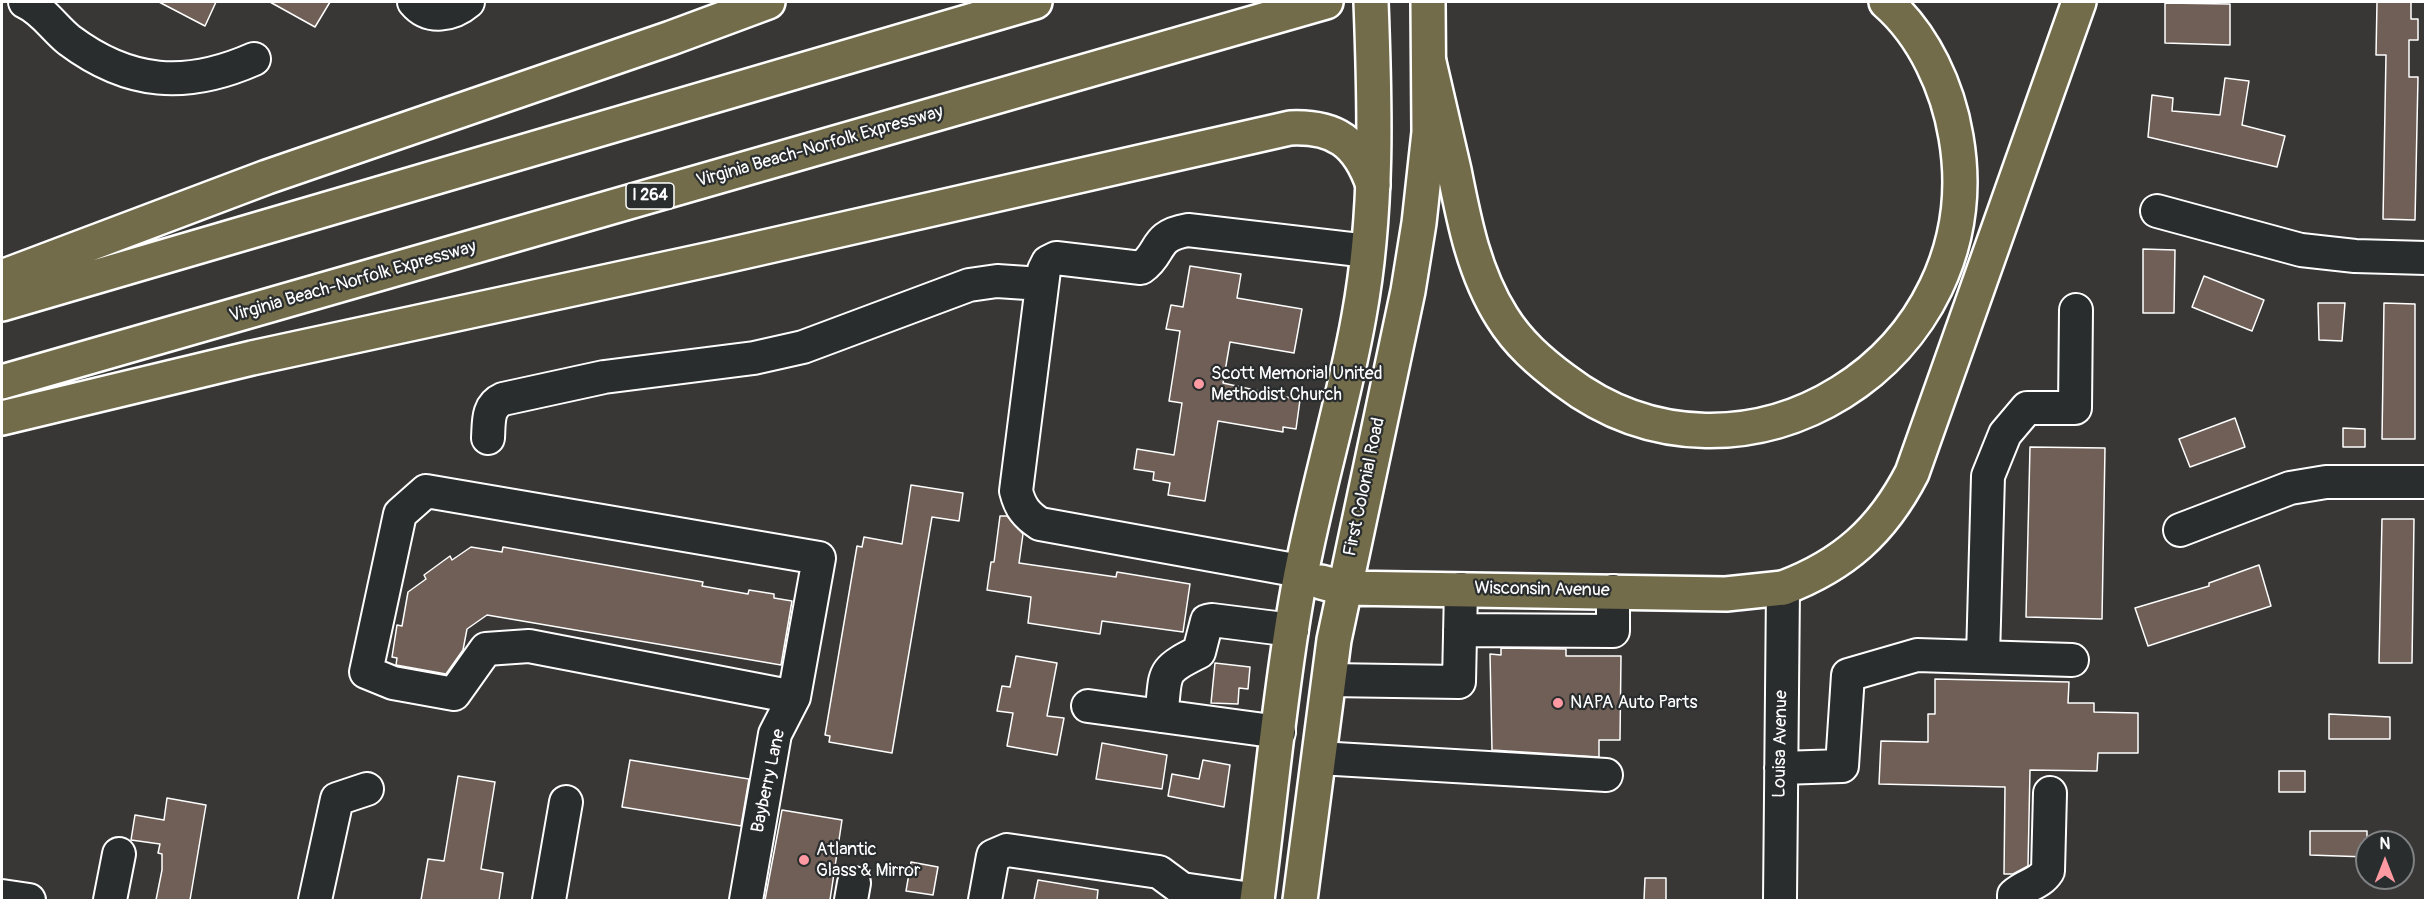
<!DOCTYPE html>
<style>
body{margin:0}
#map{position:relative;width:2427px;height:902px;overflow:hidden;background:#383736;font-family:Pangolin,sans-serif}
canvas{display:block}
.frame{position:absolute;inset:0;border:3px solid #fff;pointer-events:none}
.north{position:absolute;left:2355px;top:830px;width:60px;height:60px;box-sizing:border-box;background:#2a2d2e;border:2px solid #7f8182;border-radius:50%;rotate:0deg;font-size:16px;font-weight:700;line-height:24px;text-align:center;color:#fff}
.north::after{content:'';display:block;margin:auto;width:21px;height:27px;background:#ff9aa2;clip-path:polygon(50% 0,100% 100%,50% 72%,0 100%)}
</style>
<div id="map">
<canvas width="2427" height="902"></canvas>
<div class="frame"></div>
<div class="north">N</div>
</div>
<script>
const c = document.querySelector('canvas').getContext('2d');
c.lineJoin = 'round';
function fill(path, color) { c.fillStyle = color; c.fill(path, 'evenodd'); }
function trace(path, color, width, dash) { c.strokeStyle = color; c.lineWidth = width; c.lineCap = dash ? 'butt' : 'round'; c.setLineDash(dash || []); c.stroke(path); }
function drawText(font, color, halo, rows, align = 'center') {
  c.font = font + ' Pangolin,sans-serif'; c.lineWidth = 4.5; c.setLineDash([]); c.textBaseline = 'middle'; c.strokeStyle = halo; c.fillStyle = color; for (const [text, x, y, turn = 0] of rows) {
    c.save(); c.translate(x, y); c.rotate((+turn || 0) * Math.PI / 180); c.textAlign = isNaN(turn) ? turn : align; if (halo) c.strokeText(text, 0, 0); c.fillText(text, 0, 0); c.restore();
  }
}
const building = new Path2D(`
 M 159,2 L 216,2 L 205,26 Z
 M 270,2 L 330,2 L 315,27 Z
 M 2377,2 L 2411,2 L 2411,19 L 2418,19 L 2418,40 L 2409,40 L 2409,77 L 2418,77 L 2415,220 L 2383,219 L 2386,55 L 2376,55 Z
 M 2165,3 L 2230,4 L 2230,45 L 2165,43 Z
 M 2225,78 L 2249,81 L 2242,125 L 2285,136 L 2277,167 L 2148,137 L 2152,95 L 2173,98 L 2172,111 L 2220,115 Z
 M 2143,249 L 2175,250 L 2174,313 L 2143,313 Z
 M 1190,266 L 1241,274 L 1237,298 L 1302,309 L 1294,353 L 1230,342 L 1223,383 L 1300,400 L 1296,429 L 1283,427 L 1283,432 L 1218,421 L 1205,501 L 1168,495 L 1170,483 L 1153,480 L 1154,472 L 1134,469 L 1137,449 L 1174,455 L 1182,403 L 1169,401 L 1180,331 L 1166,329 L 1171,305 L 1183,307 Z
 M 2204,276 L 2264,300 L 2252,331 L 2192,307 Z
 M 2318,303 L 2345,303 L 2342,341 L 2319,340 Z
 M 2384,303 L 2415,304 L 2415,439 L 2382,439 Z
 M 2235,418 L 2245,447 L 2190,467 L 2179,439 Z
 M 2343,428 L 2365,429 L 2365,447 L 2343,447 Z
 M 2030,447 L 2105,448 L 2102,619 L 2026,617 Z
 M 911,485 L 963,493 L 959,521 L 932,517 L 892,753 L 829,742 L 830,736 L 825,735 L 857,546 L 862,547 L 864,537 L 902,544 Z
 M 1000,516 L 1007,516 L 1023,534 L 1019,563 L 1116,577 L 1117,572 L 1190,584 L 1183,632 L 1102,621 L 1100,634 L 1028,623 L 1031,597 L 987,590 L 991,562 L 994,562 Z
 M 2382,519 L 2414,519 L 2412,663 L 2379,663 Z
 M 471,547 L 502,552 L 503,547 L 703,582 L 702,586 L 748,594 L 749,590 L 774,594 L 774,598 L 792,601 L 781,665 L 487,615 L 467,629 L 463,650 L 446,674 L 396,665 L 397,658 L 392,657 L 397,625 L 402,626 L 408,592 L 426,579 L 424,575 L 450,556 L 452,560 Z
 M 2259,565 L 2271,606 L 2148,646 L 2135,608 L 2209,586 L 2209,583 Z
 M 1501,648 L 1566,649 L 1566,656 L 1621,656 L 1620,740 L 1599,740 L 1599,757 L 1492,750 L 1490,654 L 1501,655 Z
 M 1016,656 L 1057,663 L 1047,716 L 1064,718 L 1057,755 L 1007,746 L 1013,713 L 997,711 L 1002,686 L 1010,687 Z
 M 1215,663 L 1250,667 L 1248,689 L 1239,688 L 1238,704 L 1211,703 Z
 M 1935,679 L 2069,682 L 2068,703 L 2094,703 L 2094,712 L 2138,713 L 2138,753 L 2098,753 L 2097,771 L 2030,770 L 2028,866 L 2013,874 L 2004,874 L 2005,787 L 1879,784 L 1881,741 L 1928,742 L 1928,714 L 1935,714 Z
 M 2329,714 L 2390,717 L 2390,739 L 2329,739 Z
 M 1102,743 L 1167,755 L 1162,789 L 1096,779 Z
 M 630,760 L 749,779 L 741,826 L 622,807 Z
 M 1203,760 L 1230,765 L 1224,807 L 1168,796 L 1172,774 L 1199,779 Z
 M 2279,771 L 2305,771 L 2305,792 L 2279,792 Z
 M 458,776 L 495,782 L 481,869 L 503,873 L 499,900 L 421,900 L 428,859 L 444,861 Z
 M 167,798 L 206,805 L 190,900 L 156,900 L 162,870 L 162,854 L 158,853 L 160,844 L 131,840 L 135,815 L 164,820 Z
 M 782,810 L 842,820 L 830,900 L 765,900 Z
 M 2310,831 L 2367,831 L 2367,857 L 2310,855 Z
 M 911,862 L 938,867 L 933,895 L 906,891 Z
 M 1645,878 L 1666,878 L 1666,900 L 1644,900 Z
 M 1038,880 L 1098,890 L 1097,900 L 1034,900 Z`);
fill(building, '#6f5f56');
trace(building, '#fff', 1.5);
const minor = new Path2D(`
 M 25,2 C 43,10 54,28 69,40 C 129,85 186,89 254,59
 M 414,2 C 429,20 453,15 468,2
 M 2157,211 L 2301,250 L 2355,256 L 2426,258
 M 488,438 C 489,422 487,406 503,399 L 604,377 L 754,358 L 803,347 L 969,285 L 997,281 L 1042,284
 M 2180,530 L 2290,488 L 2326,482 L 2426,482
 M 1301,575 L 1289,569 L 1040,524 C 1026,515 1020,507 1016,491 L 1044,270 L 1048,262 L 1056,258 L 1141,268 C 1163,253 1152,236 1188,230 L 1368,251
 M 1460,630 L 1613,631 L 1613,591
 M 1983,657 L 1988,476 L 2005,434 L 2027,408 L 2075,408 L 2076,310
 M 1329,680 L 1459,682 L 1461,589
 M 1088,706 L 1279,732
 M 1161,716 C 1167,673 1158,672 1199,652 L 1207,621 L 1212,620 L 1292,630
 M 1319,758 L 1606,775
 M 1781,768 L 1842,766 L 1848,675 L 1917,655 L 2072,660
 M 2,896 L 29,900
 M 110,900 L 119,854
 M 315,900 L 337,799 L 367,789
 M 549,900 L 566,802
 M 746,900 L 775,734 L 794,697 L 819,558 L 426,491 L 400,514 L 366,672 L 393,683 L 454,694 L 486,649 L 529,646 L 794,697
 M 851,900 L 854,883
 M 985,900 L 993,856 L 1007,850 L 1159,872 L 1182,889 L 1258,900
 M 1780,900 L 1783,588
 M 2014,900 L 2014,895 C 2026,884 2039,885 2048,871 L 2050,793`);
const major = new Path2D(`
 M 1321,582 L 1343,588 L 1726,594 L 1783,588
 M 1257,900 C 1270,801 1279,700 1296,601 C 1312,505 1342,412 1359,316 C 1378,212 1375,106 1371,2
 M 1300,900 L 1334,640 L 1408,291 L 1419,223 L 1429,132 L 1428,2`);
const highway = new Path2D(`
 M 1429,62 C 1437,98 1446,134 1454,170 C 1464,221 1474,273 1502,317 C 1518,343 1540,362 1564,380 C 1742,516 1994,358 1956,137 C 1948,88 1924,35 1886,2
 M 2,277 L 267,177 L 671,38 L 768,2
 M 2,304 L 1035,2
 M 2,382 L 1326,2
 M 2,418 L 252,358 L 716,258 L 1290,128 C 1335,126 1358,142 1373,185
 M 1783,588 C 1844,565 1882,531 1912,473 L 2079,2`);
trace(minor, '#fff', 36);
trace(major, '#fff', 38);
trace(highway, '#fff', 38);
trace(minor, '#2a2d2e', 32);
trace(major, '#726c4b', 33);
trace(highway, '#726c4b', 33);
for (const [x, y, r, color] of [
 [1199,384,6,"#ff9aa2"],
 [1558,703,6,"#ff9aa2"],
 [804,860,6,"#ff9aa2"]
]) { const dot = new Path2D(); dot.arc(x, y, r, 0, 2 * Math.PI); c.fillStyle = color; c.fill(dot); trace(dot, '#2a2d2e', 2); }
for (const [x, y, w] of [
 [650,196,48]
]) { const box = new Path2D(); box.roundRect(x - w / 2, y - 13, w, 26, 4.5); c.fillStyle = '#2a2d2e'; c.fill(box); trace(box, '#fff', 1.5); }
drawText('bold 16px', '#fff', null, [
 ["I 264",650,196]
]);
drawText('18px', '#fff', '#2a2d2e', [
 ["Virginia Beach-Norfolk Expressway",820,147,-16],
 ["Virginia Beach-Norfolk Expressway",353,282,-16],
 ["First Colonial Road",1365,487,-78],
 ["Wisconsin Avenue",1542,590,1],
 ["Louisa Avenue",1781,744,-89],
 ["Bayberry Lane",769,781,-78]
]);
drawText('18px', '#fff', '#2a2d2e', [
 ["Scott Memorial United",1211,374],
 ["Methodist Church",1211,395],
 ["NAPA Auto Parts",1570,703],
 ["Atlantic",816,850],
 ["Glass & Mirror",816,871]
], 'left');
</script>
